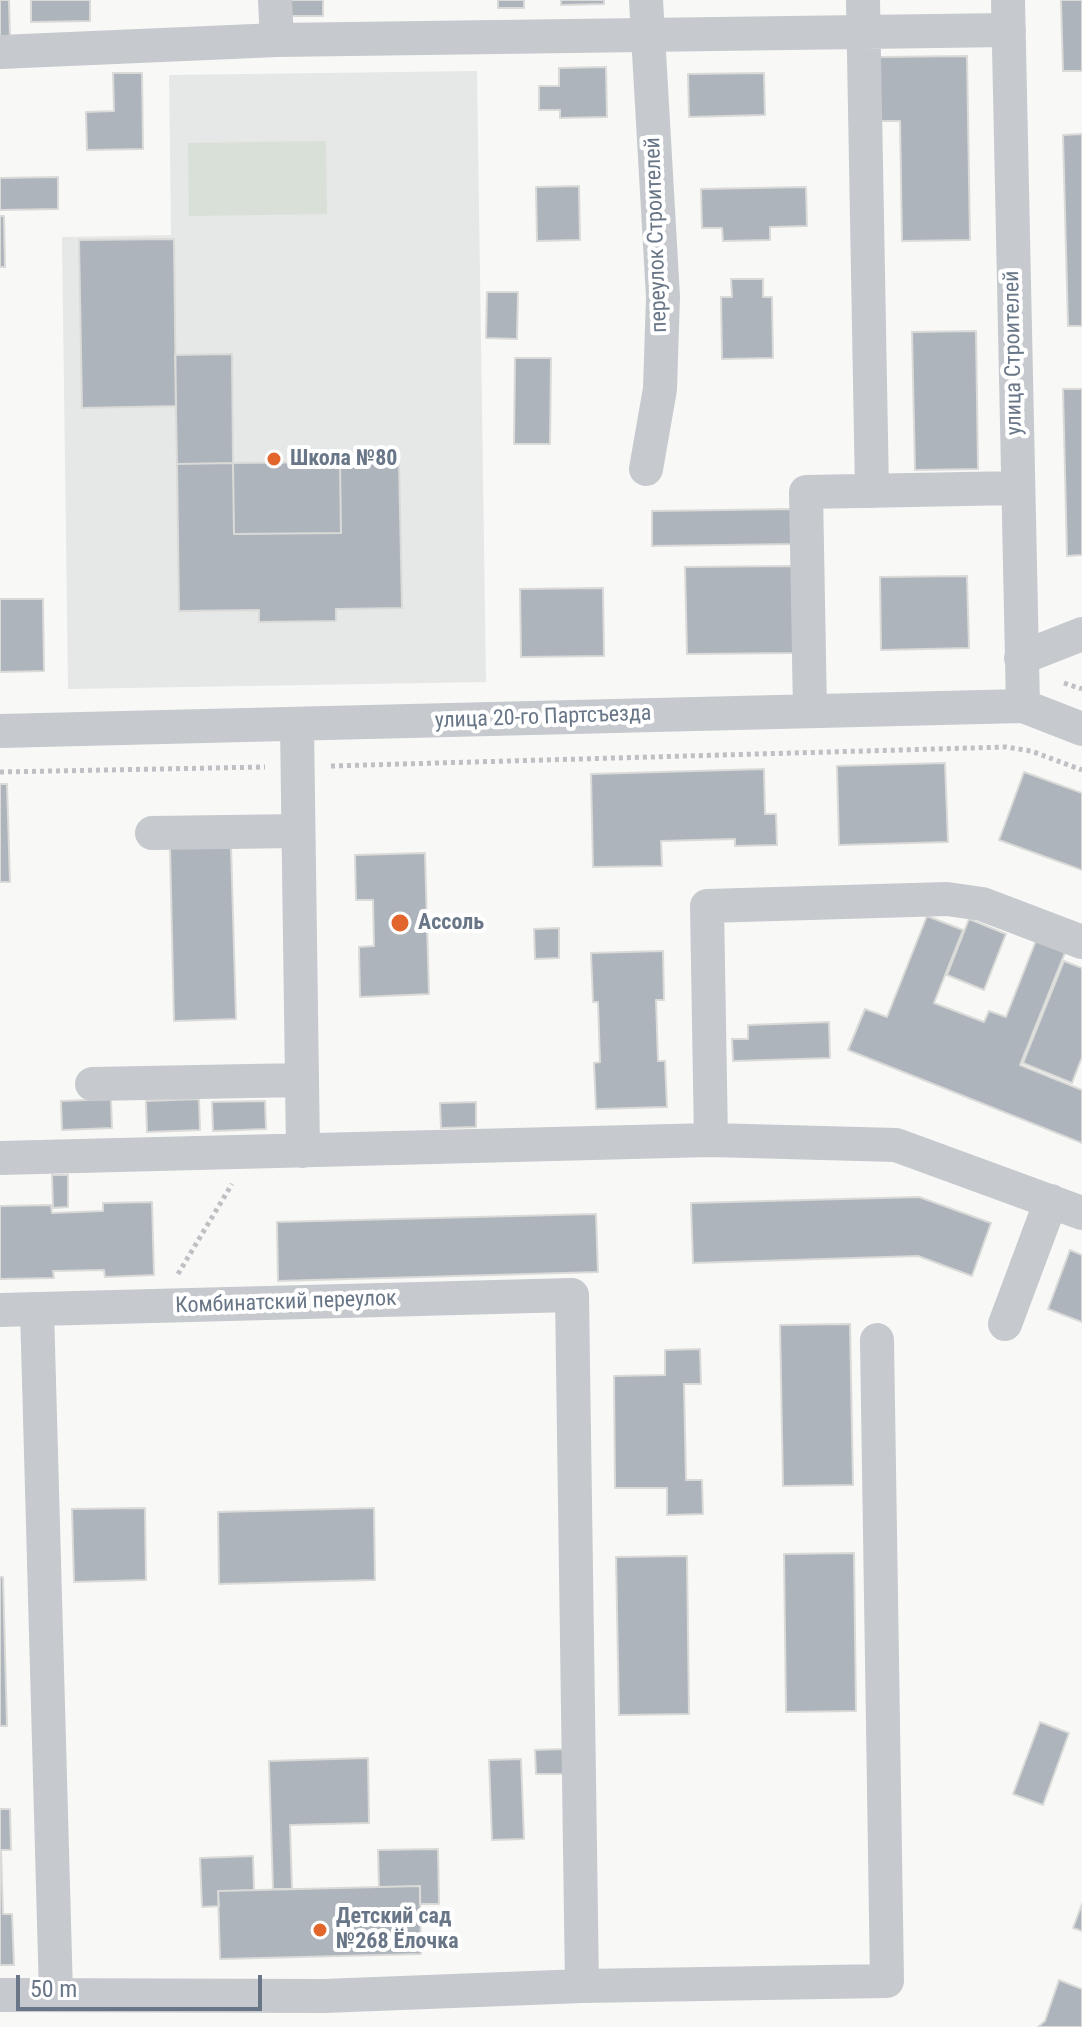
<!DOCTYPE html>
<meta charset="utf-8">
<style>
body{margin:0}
#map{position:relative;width:1082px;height:2027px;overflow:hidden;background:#f8f8f6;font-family:"Roboto Condensed",sans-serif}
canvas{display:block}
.scale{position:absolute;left:16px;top:1975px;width:246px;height:36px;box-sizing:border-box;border:4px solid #687687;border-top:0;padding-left:10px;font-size:24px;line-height:28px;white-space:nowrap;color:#687687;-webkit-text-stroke:6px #fff;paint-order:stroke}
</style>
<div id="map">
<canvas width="1082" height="2027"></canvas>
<div class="scale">50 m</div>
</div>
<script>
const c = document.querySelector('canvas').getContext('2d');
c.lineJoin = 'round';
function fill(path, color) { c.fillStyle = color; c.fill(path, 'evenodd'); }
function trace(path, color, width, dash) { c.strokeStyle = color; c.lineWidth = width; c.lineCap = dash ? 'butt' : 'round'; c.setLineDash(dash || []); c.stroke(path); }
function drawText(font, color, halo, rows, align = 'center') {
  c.font = font + ' "Roboto Condensed",sans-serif'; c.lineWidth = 8; c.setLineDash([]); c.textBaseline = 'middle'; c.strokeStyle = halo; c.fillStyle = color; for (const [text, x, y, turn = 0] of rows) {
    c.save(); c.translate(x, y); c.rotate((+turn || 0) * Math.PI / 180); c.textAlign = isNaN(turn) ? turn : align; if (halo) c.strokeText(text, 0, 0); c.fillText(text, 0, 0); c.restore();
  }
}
fill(new Path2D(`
 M 477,71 L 486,682 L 68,689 L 62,237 L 171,235 L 169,75 Z`), '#e6e7e7');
fill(new Path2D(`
 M 326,141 L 327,214 L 189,216 L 188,143 Z`), '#d9e0d7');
const building = new Path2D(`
 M 0,0 L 9,0 L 10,38 L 0,38 Z
 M 31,0 L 90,0 L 90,21 L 31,22 Z
 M 279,0 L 323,0 L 323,16 L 279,16 Z
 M 498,0 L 524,0 L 524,8 L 498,8 Z
 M 561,0 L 604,0 L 604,4 L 561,5 Z
 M 1061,0 L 1082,0 L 1082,71 L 1063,71 Z
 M 967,56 L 970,240 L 902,241 L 900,121 L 880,121 L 879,57 Z
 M 606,67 L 607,117 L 560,118 L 560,110 L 539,110 L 539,86 L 559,86 L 559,68 Z
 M 113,73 L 142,73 L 143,149 L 87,150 L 86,112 L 114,111 Z
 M 764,73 L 765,115 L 689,117 L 688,74 Z
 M 1082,134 L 1082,326 L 1068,326 L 1063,135 Z
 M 58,177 L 58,209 L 0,210 L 0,178 Z
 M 579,186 L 580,240 L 537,241 L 536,187 Z
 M 806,187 L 807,226 L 770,227 L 770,240 L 723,241 L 722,228 L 702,228 L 701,189 Z
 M 0,216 L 4,216 L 5,267 L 0,267 Z
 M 174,239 L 176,406 L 82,408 L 79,240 Z
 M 731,279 L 763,279 L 763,297 L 772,297 L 773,358 L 722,359 L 721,297 L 732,297 Z
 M 487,292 L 518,292 L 517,339 L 486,338 Z
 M 976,331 L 978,469 L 915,470 L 912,332 Z
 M 232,354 L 233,463 L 177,464 L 175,355 Z
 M 515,358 L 551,358 L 550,444 L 514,444 Z
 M 1063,389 L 1082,389 L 1082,555 L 1067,556 Z
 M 399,461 L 402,608 L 336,609 L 336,621 L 259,622 L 259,610 L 179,611 L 177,464 L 233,463 L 234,534 L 341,533 L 340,462 Z
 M 340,462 L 341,533 L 234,534 L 233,463 Z
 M 793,509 L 793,544 L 652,546 L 652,511 Z
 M 792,566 L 794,653 L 687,654 L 685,567 Z
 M 967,576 L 969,648 L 881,650 L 880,577 Z
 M 603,588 L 604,656 L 521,657 L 520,589 Z
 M 0,599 L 43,599 L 44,671 L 0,672 Z
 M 945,763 L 948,842 L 839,845 L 837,766 Z
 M 764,769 L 765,814 L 776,814 L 777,845 L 735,846 L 735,839 L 661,841 L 662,866 L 593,867 L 591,774 Z
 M 1024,772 L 1082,793 L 1082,870 L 999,840 Z
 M 0,784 L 7,784 L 10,882 L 0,882 Z
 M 231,847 L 236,1019 L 174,1021 L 170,848 Z
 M 425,853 L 429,994 L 360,997 L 359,947 L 374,946 L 373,900 L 356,900 L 355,855 Z
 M 927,916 L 963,930 L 934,1003 L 984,1022 L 989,1011 L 1006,1017 L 1037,938 L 1066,950 L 1020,1065 L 1082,1090 L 1082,1143 L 848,1050 L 865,1009 L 887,1017 Z
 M 969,919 L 1006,934 L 984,990 L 947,975 Z
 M 559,928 L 559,958 L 535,959 L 534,929 Z
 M 663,951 L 664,1000 L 656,1000 L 658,1061 L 665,1061 L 667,1107 L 596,1109 L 594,1063 L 600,1062 L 598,1002 L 593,1002 L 591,953 Z
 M 1064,961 L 1082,968 L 1082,1057 L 1072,1083 L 1023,1063 Z
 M 829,1022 L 830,1058 L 733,1061 L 732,1039 L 748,1039 L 748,1025 Z
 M 111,1099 L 112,1128 L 62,1130 L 61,1101 Z
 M 199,1099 L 200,1130 L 147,1132 L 146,1101 Z
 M 265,1101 L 266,1129 L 213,1131 L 212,1102 Z
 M 476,1102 L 476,1127 L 441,1128 L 440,1103 Z
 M 52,1175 L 68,1175 L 68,1207 L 53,1208 Z
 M 919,1197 L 991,1223 L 972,1276 L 918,1256 L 693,1263 L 691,1203 Z
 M 152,1202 L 154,1275 L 105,1277 L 104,1270 L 53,1271 L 54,1278 L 0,1279 L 0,1206 L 51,1205 L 52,1213 L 103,1211 L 103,1203 Z
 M 596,1214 L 598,1272 L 278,1281 L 277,1222 Z
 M 1070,1250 L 1082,1255 L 1082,1322 L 1048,1309 Z
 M 850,1324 L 853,1485 L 783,1486 L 780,1325 Z
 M 700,1349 L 701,1384 L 684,1384 L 686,1480 L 702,1480 L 703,1514 L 667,1515 L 667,1488 L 615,1488 L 614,1376 L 665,1375 L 665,1350 Z
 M 145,1508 L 146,1580 L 74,1582 L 72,1509 Z
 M 374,1508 L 375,1580 L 219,1584 L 218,1512 Z
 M 854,1553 L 856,1711 L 786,1712 L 784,1554 Z
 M 687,1556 L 689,1714 L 619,1715 L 616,1557 Z
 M 0,1577 L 3,1577 L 7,1726 L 0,1726 Z
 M 1040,1722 L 1069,1733 L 1043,1805 L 1013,1794 Z
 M 564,1749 L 565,1774 L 536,1774 L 535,1750 Z
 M 368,1758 L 369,1823 L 290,1825 L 292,1889 L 273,1889 L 269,1761 Z
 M 521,1759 L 524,1839 L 492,1840 L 489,1760 Z
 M 0,1809 L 10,1809 L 11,1850 L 1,1850 L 3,1914 L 12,1914 L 14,1965 L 0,1965 Z
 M 438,1849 L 439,1904 L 420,1904 L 420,1886 L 379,1887 L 378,1850 Z
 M 253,1856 L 254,1890 L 218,1891 L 219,1906 L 202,1907 L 200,1858 Z
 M 420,1886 L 421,1954 L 220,1959 L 218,1891 Z
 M 1082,1904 L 1082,1931 L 1073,1928 Z
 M 1059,1980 L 1082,1989 L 1082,2027 L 1038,2027 L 1045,2021 Z`);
fill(building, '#adb4bb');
trace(building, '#dadad8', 2);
trace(new Path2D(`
 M 1064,683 L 1082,689
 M 331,766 L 1006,747 L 1031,751 L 1082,770
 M 0,772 L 265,767
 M 178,1274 L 232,1184`), '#bec0c3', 5, [4, 4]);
trace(new Path2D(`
 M 275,0 L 277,40
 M 863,0 L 872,491
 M 1008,0 L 1023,706
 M 0,52 L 277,40 L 1009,30
 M 646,469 L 660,389 L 663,297 L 646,0
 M 1021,658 L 1082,634
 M 810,711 L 806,492 L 1017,488
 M 297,726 L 303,1151
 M 0,731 L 1023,706 L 1082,729
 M 152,833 L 298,831
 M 92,1084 L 302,1080
 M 711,1140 L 707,906 L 947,899 L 982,904 L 1082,942
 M 0,1158 L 711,1140 L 896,1145 L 1082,1213
 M 37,1309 L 56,1994
 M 0,1310 L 572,1295 L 582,1986 L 324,1996 L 0,1995
 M 1005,1324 L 1051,1201
 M 582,1986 L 887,1981 L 877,1340`), '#c6c9cd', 34);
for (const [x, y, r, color] of [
 [274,459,8,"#e2662c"],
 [400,923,10,"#e2662c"],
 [320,1930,8,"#e2662c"]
]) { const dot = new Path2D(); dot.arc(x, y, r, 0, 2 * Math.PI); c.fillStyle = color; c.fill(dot); trace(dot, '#fff', 3); }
drawText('22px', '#687687', '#fff', [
 ["переулок Строителей",657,235,-92],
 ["улица Строителей",1014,353,-91],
 ["улица 20-го Партсъезда",543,718,-2],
 ["Комбинатский переулок",286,1303,-2]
]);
drawText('bold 22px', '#687687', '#fff', [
 ["Школа №80",290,459],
 ["Ассоль",418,923],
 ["Детский сад",336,1917],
 ["№268 Ёлочка",336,1942]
], 'left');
</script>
